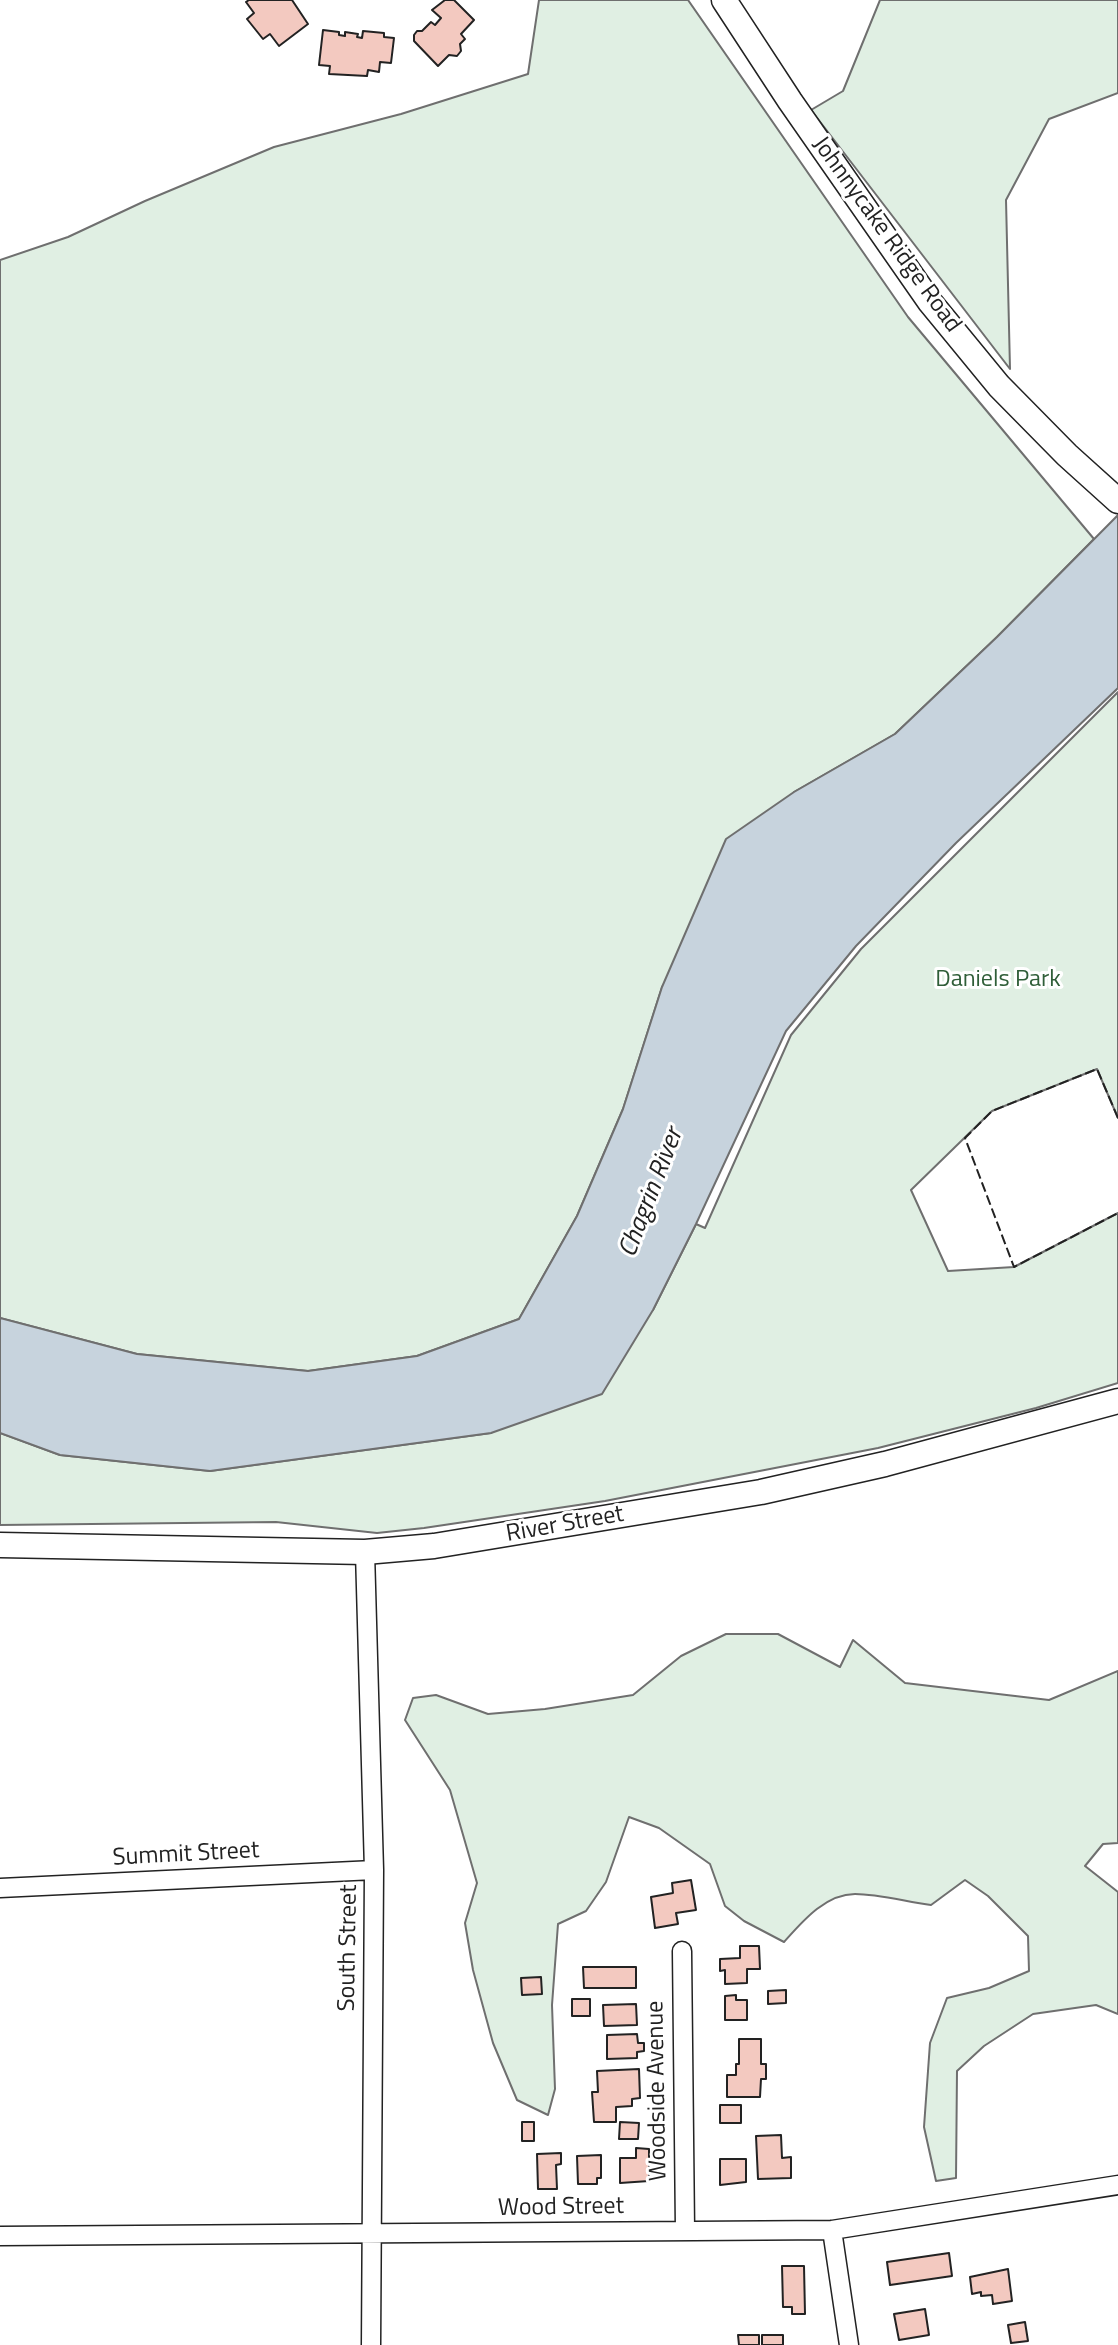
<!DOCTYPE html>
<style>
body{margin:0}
canvas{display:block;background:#fff}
</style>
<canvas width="1118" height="2345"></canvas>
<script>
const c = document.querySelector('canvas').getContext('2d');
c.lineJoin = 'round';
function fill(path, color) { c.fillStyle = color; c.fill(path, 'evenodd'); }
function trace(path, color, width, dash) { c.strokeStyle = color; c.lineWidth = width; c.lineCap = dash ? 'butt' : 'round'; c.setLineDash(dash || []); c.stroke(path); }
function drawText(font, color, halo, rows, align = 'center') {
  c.font = font + ' "Titillium Web",sans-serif'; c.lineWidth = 6; c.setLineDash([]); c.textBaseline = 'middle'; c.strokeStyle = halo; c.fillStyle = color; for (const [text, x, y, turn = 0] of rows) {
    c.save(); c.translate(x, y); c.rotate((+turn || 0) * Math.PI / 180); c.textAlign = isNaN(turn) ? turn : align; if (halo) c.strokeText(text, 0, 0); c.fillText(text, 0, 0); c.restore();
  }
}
const green = new Path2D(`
 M 539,0 L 688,0 L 908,317 L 1094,539 L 997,637 L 895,734 L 794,792 L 662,987 L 623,1109 L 577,1216 L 519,1319 L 417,1356 L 308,1371 L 137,1354 L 0,1318 L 0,260 L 68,237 L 145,201 L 274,147 L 401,114 L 528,74 Z
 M 880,0 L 1118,0 L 1118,93 L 1049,119 L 1006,200 L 1010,369 L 811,110 L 843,91 Z
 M 1118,692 L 1118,1118 L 1097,1069 L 992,1111 L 911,1190 L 948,1271 L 1014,1267 L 1118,1213 L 1118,1383 L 1036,1408 L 878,1448 L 605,1501 L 424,1528 L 377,1533 L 276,1522 L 0,1525 L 0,1433 L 60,1455 L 210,1471 L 491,1433 L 653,1310 L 696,1224 L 705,1228 L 791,1035 L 861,949 Z
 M 726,1634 L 778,1634 L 840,1667 L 853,1640 L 905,1683 L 1049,1700 L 1118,1671 L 1118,1843 L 1103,1844 L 1085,1866 L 1118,1892 L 1118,2014 L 1096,2005 L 1033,2014 L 984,2046 L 957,2071 L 956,2178 L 936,2181 L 924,2127 L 930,2043 L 947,1998 L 989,1988 L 1029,1971 L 1028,1936 L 988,1896 L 965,1880 L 931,1905 C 907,1902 879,1894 855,1894 C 825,1894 802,1922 784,1942 L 744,1921 L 725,1906 L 710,1864 L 659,1828 L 629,1817 L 606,1882 L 586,1911 L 558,1924 L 552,2005 L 555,2089 L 548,2115 L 517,2100 L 493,2043 L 473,1970 L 465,1923 L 477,1883 L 450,1790 L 405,1720 L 413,1698 L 436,1695 L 488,1714 L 545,1709 L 633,1695 L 681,1656 Z`);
fill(green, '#e0efe3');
trace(green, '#6f6f6f', 2);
const water = new Path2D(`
 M 1118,515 L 1118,688 L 956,843 L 856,946 L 786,1031 L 696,1224 L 653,1310 L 602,1394 L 491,1433 L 210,1471 L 60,1455 L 0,1433 L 0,1318 L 137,1354 L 308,1371 L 417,1356 L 519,1319 L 577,1216 L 623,1109 L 662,987 L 726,839 L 794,792 L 895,734 L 997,637 Z`);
fill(water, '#c7d3dd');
trace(water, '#6f6f6f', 2);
const building = new Path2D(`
 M 249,0 L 292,0 L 308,24 L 279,46 L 270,34 L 263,39 L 247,19 L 254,13 L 246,2 Z
 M 445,0 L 454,0 L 474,20 L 461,34 L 465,39 L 460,44 L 461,51 L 457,56 L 449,55 L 438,66 L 414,41 L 414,35 L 417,31 L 422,31 L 431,22 L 435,25 L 441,18 L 432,10 Z
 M 323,30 L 339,32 L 339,35 L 345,36 L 345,32 L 358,34 L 357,37 L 362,38 L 363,31 L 384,33 L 384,37 L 394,38 L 391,63 L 380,62 L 379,72 L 368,70 L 367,76 L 329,74 L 330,66 L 319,65 Z
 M 691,1880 L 696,1910 L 676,1913 L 678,1924 L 655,1928 L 651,1897 L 673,1893 L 672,1883 Z
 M 740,1946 L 759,1946 L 760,1969 L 747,1969 L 747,1983 L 725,1984 L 725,1970 L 720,1971 L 720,1959 L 740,1958 Z
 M 583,1967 L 636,1967 L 636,1988 L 584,1988 Z
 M 541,1977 L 542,1994 L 522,1995 L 521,1978 Z
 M 786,1990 L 786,2003 L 768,2004 L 768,1991 Z
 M 736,1995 L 736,2000 L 747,2000 L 747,2020 L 725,2020 L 725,1996 Z
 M 572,1999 L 590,1999 L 590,2016 L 572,2016 Z
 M 636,2004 L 637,2025 L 604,2026 L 603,2005 Z
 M 637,2034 L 638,2043 L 644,2043 L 644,2051 L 637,2052 L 637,2058 L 607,2059 L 607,2035 Z
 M 739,2039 L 761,2039 L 761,2064 L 766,2064 L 766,2079 L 761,2079 L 760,2097 L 727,2097 L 727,2075 L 736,2075 L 736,2064 L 739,2064 Z
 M 639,2069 L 640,2098 L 632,2099 L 632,2106 L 616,2107 L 616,2122 L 594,2122 L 592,2092 L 598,2092 L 597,2071 Z
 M 720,2105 L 741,2105 L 741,2123 L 720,2123 Z
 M 522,2122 L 534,2122 L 534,2141 L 522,2141 Z
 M 620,2122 L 639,2123 L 638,2139 L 619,2139 Z
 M 781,2135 L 782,2158 L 791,2157 L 791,2178 L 758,2179 L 756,2136 Z
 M 636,2148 L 649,2149 L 649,2181 L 620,2183 L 620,2158 L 636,2158 Z
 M 561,2153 L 561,2164 L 556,2165 L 557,2189 L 538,2189 L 537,2154 Z
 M 601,2155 L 601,2178 L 597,2178 L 597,2184 L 578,2184 L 577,2156 Z
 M 720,2159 L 746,2159 L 746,2182 L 720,2185 Z
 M 949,2253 L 952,2276 L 890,2285 L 887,2262 Z
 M 782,2266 L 804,2266 L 805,2314 L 792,2314 L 792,2307 L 783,2307 Z
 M 1008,2269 L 1012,2301 L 993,2304 L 992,2295 L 981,2296 L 981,2292 L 972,2294 L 970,2277 Z
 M 925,2309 L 929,2335 L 899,2340 L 894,2314 Z
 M 1025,2322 L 1028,2341 L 1011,2343 L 1008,2325 Z
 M 738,2335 L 759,2335 L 759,2345 L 739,2345 Z
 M 762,2335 L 783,2335 L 783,2345 L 762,2345 Z`);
fill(building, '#f3c9c0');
trace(building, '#222', 2);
const street = new Path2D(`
 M 365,1552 L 374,1870 L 371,2345
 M 0,1888 L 374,1870
 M 682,1951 L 685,2230
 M 832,2230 L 849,2345
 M 0,2236 L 832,2230 L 1118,2185`);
const secondary = new Path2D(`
 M 724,0 L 790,101 L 930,302 L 999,386 L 1067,455 L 1118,501
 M 0,1545 L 365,1552 L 434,1546 L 761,1492 L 885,1464 L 1118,1401`);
trace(street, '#222', 21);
trace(secondary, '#222', 27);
trace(street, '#fff', 18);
trace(secondary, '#fff', 24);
trace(new Path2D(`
 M 1118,1118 L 1097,1069 L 992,1111 L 965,1138 L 1014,1267 L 1118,1213`), '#222', 2, [10, 4]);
drawText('24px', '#222', '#fff', [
 ["Johnnycake Ridge Road",886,235,54],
 ["River Street",565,1525,-10],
 ["Summit Street",186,1855,-3],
 ["South Street",349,1948,-89],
 ["Woodside Avenue",658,2091,-91],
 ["Wood Street",561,2208,-1]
]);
drawText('24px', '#2f5e38', '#fff', [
 ["Daniels Park",998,980]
]);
drawText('italic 26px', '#222', '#fff', [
 ["Chagrin River",652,1193,-69]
]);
</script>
